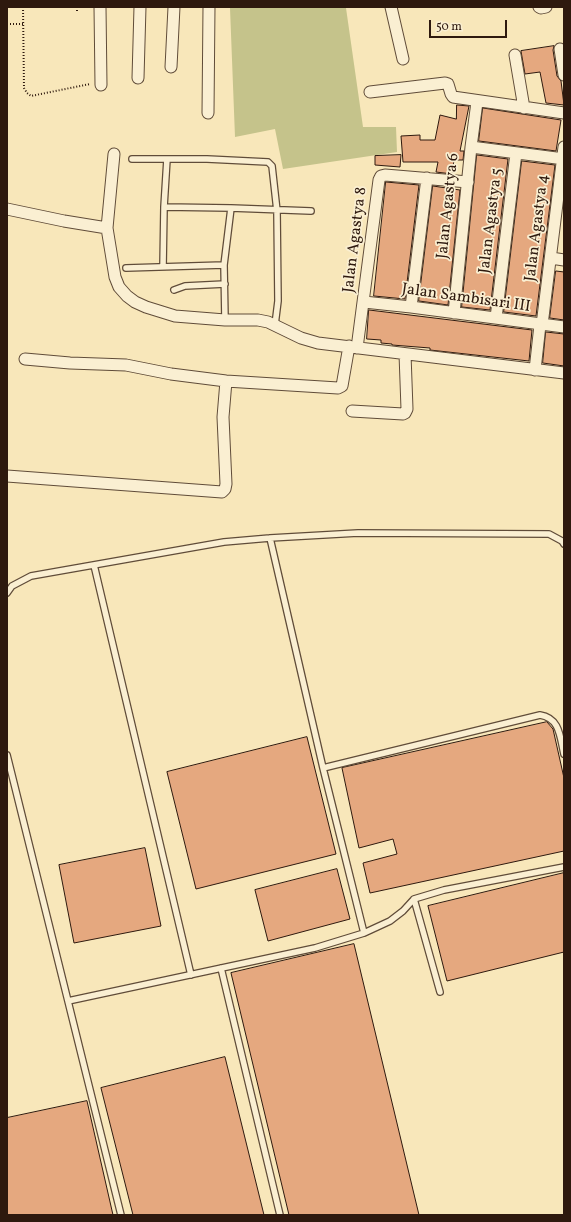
<!DOCTYPE html>
<style>
body{margin:0}
#map{position:relative;width:571px;height:1222px;overflow:hidden;background:#f8e7ba;font-family:Vollkorn,serif}
canvas{display:block}
.frame{position:absolute;inset:0;border:8px solid #2e190e;pointer-events:none}
.scale{position:absolute;left:429px;top:20px;width:78px;height:18px;box-sizing:border-box;border:2px solid #2e190e;border-top:0;padding-left:5px;font-size:12px;line-height:14px;white-space:nowrap;color:#2e190e;-webkit-text-stroke:3px #faefd2;paint-order:stroke}
</style>
<div id="map">
<canvas width="571" height="1222"></canvas>
<div class="frame"></div>
<div class="scale">50 m</div>
</div>
<script>
const c = document.querySelector('canvas').getContext('2d');
c.lineJoin = 'round';
function fill(path, color) { c.fillStyle = color; c.fill(path, 'evenodd'); }
function trace(path, color, width, dash) { c.strokeStyle = color; c.lineWidth = width; c.lineCap = dash ? 'butt' : 'round'; c.setLineDash(dash || []); c.stroke(path); }
function drawText(font, color, halo, rows, align = 'center') {
  c.font = font + ' Vollkorn,serif'; c.lineWidth = 3.5; c.setLineDash([]); c.textBaseline = 'middle'; c.strokeStyle = halo; c.fillStyle = color; for (const [text, x, y, turn = 0] of rows) {
    c.save(); c.translate(x, y); c.rotate((+turn || 0) * Math.PI / 180); c.textAlign = isNaN(turn) ? turn : align; if (halo) c.strokeText(text, 0, 0); c.fillText(text, 0, 0); c.restore();
  }
}
fill(new Path2D(`
 M 230,8 L 346,8 L 363,127 L 396,127 L 397,152 L 283,169 L 275,129 L 235,137 Z`), '#c5c38b');
const building = new Path2D(`
 M 554,46 L 553,50 L 557,76 L 561,81 L 564,105 L 546,103 L 540,72 L 525,74 L 521,51 Z
 M 457,105 L 469,106 L 460,151 L 464,151 L 463,160 L 454,160 L 452,174 L 436,172 L 438,162 L 403,162 L 401,136 L 420,135 L 420,140 L 435,140 L 440,115 L 456,119 Z
 M 483,108 L 561,120 L 556,151 L 479,141 Z
 M 401,155 L 400,167 L 375,165 L 375,156 Z
 M 477,155 L 508,159 L 490,310 L 462,307 Z
 M 522,161 L 555,165 L 536,316 L 504,312 Z
 M 386,182 L 419,185 L 405,299 L 374,296 Z
 M 433,186 L 460,190 L 448,305 L 419,301 Z
 M 556,271 L 564,272 L 564,320 L 550,318 Z
 M 369,310 L 532,330 L 529,361 L 430,350 L 430,348 L 392,345 L 392,344 L 381,343 L 381,340 L 367,339 Z
 M 546,332 L 564,334 L 564,366 L 543,363 Z
 M 547,722 L 553,729 L 564,778 L 564,851 L 370,893 L 363,863 L 397,854 L 393,839 L 359,848 L 342,768 Z
 M 307,737 L 336,854 L 196,889 L 167,772 Z
 M 145,848 L 161,926 L 74,943 L 59,865 Z
 M 337,869 L 350,919 L 268,941 L 255,890 Z
 M 564,873 L 564,952 L 447,981 L 428,906 Z
 M 354,944 L 419,1215 L 289,1215 L 231,973 Z
 M 225,1057 L 264,1215 L 133,1215 L 101,1088 Z
 M 87,1101 L 113,1215 L 7,1215 L 7,1118 Z`);
fill(building, '#e5a87f');
trace(building, '#2e190e', 1);
const service = new Path2D(`
 M 132,159 L 207,159 L 268,162 L 272,166 L 277,211 L 278,301 L 275,325
 M 164,207 L 231,208
 M 163,267 L 164,207 L 167,159
 M 126,268 L 224,265
 M 174,290 L 185,286 L 225,284
 M 225,320 L 224,265 L 231,208 L 311,211
 M 270,538 L 323,768 L 364,933
 M 94,565 L 191,975
 M 7,593 L 12,586 L 31,576 L 224,542 L 270,538 L 358,533 L 549,534 L 562,541 L 564,544
 M 7,755 L 121,1215
 M 323,768 L 540,715 C 560,718 560,737 564,754
 M 414,899 L 440,992
 M 221,968 L 280,1215
 M 68,1001 L 315,948 L 364,933 L 390,921 L 403,911 L 414,899 L 444,890 L 564,867`);
const minor = new Path2D(`
 M 100,7 L 101,85
 M 391,7 L 403,59
 M 539,7 L 541,8 L 546,7
 M 560,49 L 564,75
 M 515,55 L 524,108
 M 171,67 L 174,7
 M 138,78 L 140,7
 M 370,92 L 445,83 L 448,84 L 451,94 L 453,97 L 564,113
 M 208,113 L 209,7
 M 471,147 L 564,159
 M 114,154 L 107,228 L 115,277 L 119,287 L 127,296 L 135,302 L 146,307 L 175,316 L 225,320 L 258,320 L 268,322 L 301,338 L 318,343 L 564,373
 M 7,209 L 64,221 L 107,228
 M 551,258 L 564,260
 M 364,302 L 411,307 L 564,327
 M 411,307 L 427,178
 M 454,313 L 471,147 L 477,102
 M 496,318 L 516,153
 M 542,325 L 564,147
 M 357,348 L 379,180 L 381,176 L 385,175 L 468,182
 M 25,359 L 70,363 L 126,365 L 171,374 L 226,381 L 338,388 L 342,386 L 349,346
 M 535,370 L 540,325
 M 352,411 L 403,414 L 405,413 L 407,409 L 405,354
 M 7,476 L 222,492 L 225,489 L 226,484 L 223,417 L 226,381`);
trace(service, '#604c39', 8);
trace(minor, '#604c39', 13);
trace(new Path2D(`
 M 23,7 L 24,88 L 27,93 L 31,96 L 90,84
 M 77,7 L 77,11
 M 7,24 L 23,24`), '#2e190e', 2, [1, 2]);
trace(service, '#faefd2', 5.5);
trace(minor, '#faefd2', 11);
drawText('16px', '#2e190e', '#faefd2', [
 ["Jalan Agastya 6",449,206,-84],
 ["Jalan Agastya 5",492,221,-83],
 ["Jalan Agastya 4",538,228,-83],
 ["Jalan Agastya 8",356,240,-83],
 ["Jalan Sambisari III",466,299,8]
]);
</script>
